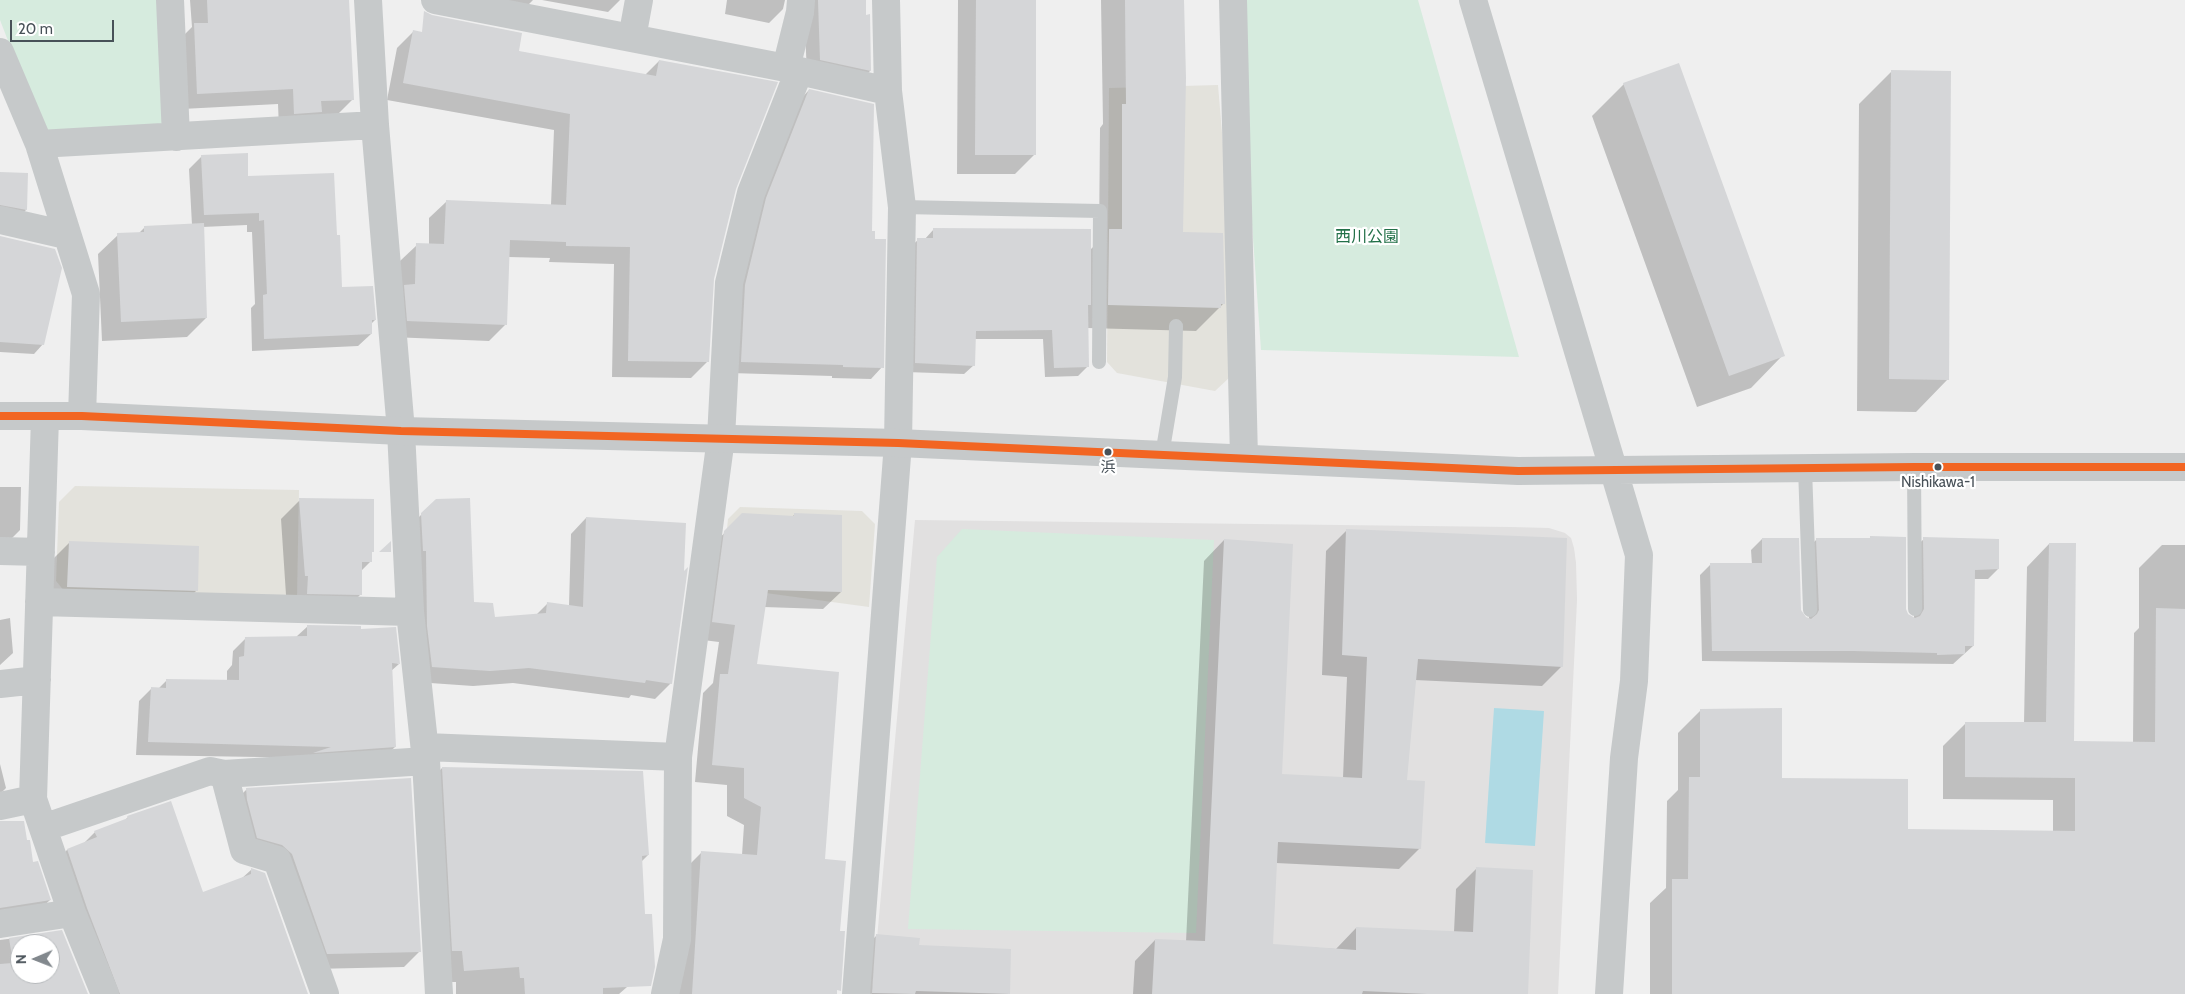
<!DOCTYPE html>
<meta charset="utf-8">
<style>
body{margin:0}
#map{position:relative;width:2185px;height:994px;overflow:hidden;background:#efefef;font-family:Cabin,sans-serif}
canvas{display:block}
.north{position:absolute;left:10px;top:934px;width:50px;height:50px;box-sizing:border-box;background:#fff;border:1px solid #b6b9bc;border-radius:50%;rotate:269deg;font-size:14px;font-weight:700;line-height:20px;text-align:center;color:#485158}
.north::after{content:'';display:block;margin:auto;width:18px;height:22px;background:#82888d;clip-path:polygon(50% 0,100% 100%,50% 72%,0 100%)}
.scale{position:absolute;left:10px;top:20px;width:104px;height:22px;box-sizing:border-box;border:2px solid #485158;border-top:0;padding-left:6px;font-size:15px;line-height:18px;white-space:nowrap;color:#485158;-webkit-text-stroke:4px #fff;paint-order:stroke}
</style>
<div id="map">
<canvas width="2185" height="994"></canvas>
<div class="north">N</div>
<div class="scale">20 m</div>
</div>
<script>
const c = document.querySelector('canvas').getContext('2d');
c.lineJoin = 'round';
function fill(path, color) { c.fillStyle = color; c.fill(path, 'evenodd'); }
function trace(path, color, width, dash) { c.strokeStyle = color; c.lineWidth = width; c.lineCap = dash ? 'butt' : 'round'; c.setLineDash(dash || []); c.stroke(path); }
function drawText(font, color, halo, rows, align = 'center') {
  c.font = font + ' Cabin,"Noto Sans JP",sans-serif'; c.lineWidth = 4.5; c.setLineDash([]); c.textBaseline = 'middle'; c.strokeStyle = halo; c.fillStyle = color; for (const [text, x, y, turn = 0] of rows) {
    c.save(); c.translate(x, y); c.rotate((+turn || 0) * Math.PI / 180); c.textAlign = isNaN(turn) ? turn : align; if (halo) c.strokeText(text, 0, 0); c.fillText(text, 0, 0); c.restore();
  }
}
fill(new Path2D(`
 M 1218,85 L 1230,228 L 1230,377 L 1215,391 L 1117,373 L 1107,362 L 1109,88 Z
 M 75,486 L 299,490 L 297,599 L 65,592 L 56,581 L 59,502 Z
 M 740,507 L 862,511 L 875,524 L 869,607 L 721,587 L 728,519 Z`), '#e3e2dc');
fill(new Path2D(`
 M 915,520 L 1511,527 L 1549,528 L 1565,533 L 1571,538 L 1574,548 L 1576,563 L 1577,600 L 1558,994 L 872,994 Z`), '#e1e0e0');
fill(new Path2D(`
 M 0,0 L 160,0 L 166,118 L 157,128 L 52,134 L 41,126 L 0,20 Z
 M 1236,0 L 1418,0 L 1519,357 L 1261,350 Z
 M 962,529 L 1214,540 L 1196,933 L 908,929 L 937,557 Z`), '#d6ebde');
fill(new Path2D(`
 M 1494,708 L 1544,711 L 1535,846 L 1485,843 Z`), '#afdae4');
fill(new Path2D(`
 M 190,0 L 348,0 L 353,99 L 337,115 L 279,129 L 278,104 L 182,109 L 179,40 L 192,27 Z
 M 474,0 L 533,0 L 519,14 Z
 M 542,0 L 620,0 L 608,12 Z
 M 727,0 L 785,0 L 783,9 L 769,23 L 725,14 Z
 M 793,0 L 865,0 L 870,71 L 856,85 L 807,74 L 805,30 Z
 M 958,0 L 1035,0 L 1034,155 L 1015,174 L 957,174 Z
 M 1101,0 L 1183,0 L 1182,233 L 1223,304 L 1196,331 L 1087,328 L 1088,366 L 1078,376 L 1045,377 L 1043,339 L 975,339 L 974,365 L 964,374 L 906,372 L 908,249 L 918,240 L 924,240 L 934,229 L 1090,250 L 1099,241 L 1100,128 L 1103,124 Z
 M 413,32 L 645,75 L 659,61 L 735,189 L 713,279 L 708,361 L 691,378 L 612,377 L 614,264 L 549,262 L 550,258 L 508,257 L 506,324 L 489,341 L 391,337 L 399,291 L 400,261 L 417,245 L 429,245 L 429,218 L 446,202 L 551,205 L 554,130 L 387,100 L 397,48 Z
 M 1891,72 L 1948,379 L 1916,412 L 1857,411 L 1859,104 Z
 M 1624,84 L 1783,355 L 1751,388 L 1697,407 L 1592,116 Z
 M 809,90 L 870,232 L 882,367 L 871,379 L 832,378 L 832,376 L 730,373 L 734,298 L 755,210 L 798,102 Z
 M 202,156 L 247,178 L 340,289 L 375,320 L 371,324 L 371,334 L 358,346 L 252,351 L 251,308 L 255,304 L 252,232 L 247,232 L 247,225 L 202,227 L 206,318 L 187,337 L 102,341 L 98,254 L 118,235 L 138,234 L 145,227 L 192,225 L 189,169 Z
 M 0,173 L 26,210 L 17,219 L 0,215 Z
 M 0,237 L 43,344 L 34,354 L 0,352 Z
 M 0,487 L 21,487 L 20,530 L 6,544 L 0,544 Z
 M 300,500 L 371,561 L 361,571 L 360,595 L 341,614 L 286,595 L 281,519 Z
 M 422,514 L 473,603 L 494,619 L 536,615 L 548,603 L 569,606 L 571,534 L 586,518 L 682,574 L 671,683 L 655,699 L 631,695 L 629,698 L 513,683 L 473,686 L 416,682 L 406,530 Z
 M 795,514 L 841,592 L 823,609 L 764,607 L 756,665 L 824,861 L 833,994 L 676,994 L 684,870 L 702,852 L 742,855 L 744,825 L 727,816 L 727,785 L 695,782 L 703,693 L 713,683 L 719,642 L 695,639 L 707,550 L 743,515 L 792,517 Z
 M 1347,530 L 1562,666 L 1542,686 L 1415,680 L 1406,781 L 1420,848 L 1399,869 L 1276,863 L 1272,945 L 1336,949 L 1356,928 L 1454,932 L 1456,889 L 1477,868 L 1527,994 L 1133,994 L 1135,961 L 1155,940 L 1186,942 L 1204,561 L 1224,540 L 1280,776 L 1343,778 L 1347,677 L 1322,675 L 1326,551 Z
 M 1762,539 L 1800,611 L 1805,619 L 1809,619 L 1806,550 L 1817,539 L 1905,609 L 1909,617 L 1914,618 L 1913,549 L 1924,539 L 1998,569 L 1988,579 L 1973,579 L 1973,646 L 1953,664 L 1702,661 L 1700,575 L 1710,565 L 1752,565 L 1751,550 Z
 M 69,543 L 197,590 L 178,609 L 49,606 L 50,562 Z
 M 2049,544 L 2073,743 L 2133,743 L 2134,633 L 2139,628 L 2139,568 L 2162,545 L 2185,545 L 2185,994 L 1650,994 L 1650,903 L 1666,888 L 1667,801 L 1678,790 L 1678,733 L 1701,710 L 1781,779 L 1907,831 L 2053,832 L 2053,800 L 1943,799 L 1943,746 L 1966,723 L 2024,723 L 2027,567 Z
 M 10,618 L 13,653 L 0,665 L 0,620 Z
 M 308,626 L 399,664 L 391,671 L 395,747 L 382,759 L 136,755 L 139,701 L 151,689 L 158,689 L 167,680 L 227,681 L 227,671 L 232,665 L 233,651 L 246,638 L 296,637 Z
 M 0,764 L 6,788 L 0,794 Z
 M 442,768 L 648,855 L 641,862 L 627,987 L 619,994 L 456,994 L 456,982 L 452,982 L 430,781 Z
 M 247,789 L 420,951 L 404,967 L 312,969 L 276,870 L 231,805 Z
 M 128,817 L 202,894 L 241,879 L 251,870 L 307,994 L 105,994 L 55,862 L 67,850 L 83,844 L 95,832 L 124,821 Z
 M 12,821 L 50,900 L 37,912 L 0,918 L 0,822 Z
 M 61,932 L 87,994 L 0,994 L 0,940 ZM 20,944 L 50,944 L 50,974 L 20,974 Z
 M 877,935 L 918,946 L 1010,950 L 1008,994 L 860,994 L 864,948 Z`), '#0003');
fill(new Path2D(`
 M 207,0 L 349,0 L 354,100 L 321,101 L 322,112 L 294,114 L 293,89 L 197,94 L 194,23 L 208,23 Z
 M 818,0 L 866,0 L 866,15 L 870,14 L 871,71 L 820,60 Z
 M 976,0 L 1036,0 L 1036,155 L 975,155 Z
 M 1125,0 L 1184,0 L 1186,78 L 1183,232 L 1223,233 L 1225,304 L 1221,304 L 1221,308 L 1108,305 L 1109,229 L 1122,229 L 1122,104 L 1126,104 Z
 M 424,11 L 432,15 L 522,33 L 519,51 L 656,76 L 659,60 L 778,82 L 736,189 L 714,279 L 709,362 L 628,361 L 630,247 L 566,246 L 566,242 L 510,240 L 507,325 L 407,321 L 404,285 L 415,284 L 416,243 L 444,244 L 446,200 L 566,205 L 570,114 L 403,83 L 413,30 L 422,32 Z
 M 1679,63 L 1785,356 L 1729,376 L 1623,83 Z
 M 1891,70 L 1951,71 L 1949,380 L 1889,379 Z
 M 809,89 L 874,104 L 872,231 L 875,231 L 875,239 L 886,239 L 884,368 L 843,367 L 843,365 L 741,362 L 745,285 L 766,198 Z
 M 248,153 L 248,176 L 334,173 L 337,235 L 340,235 L 342,287 L 373,286 L 376,320 L 372,320 L 372,334 L 264,339 L 263,295 L 267,294 L 264,220 L 259,221 L 259,213 L 204,215 L 201,155 Z
 M 0,172 L 28,173 L 27,210 L 0,205 Z
 M 204,223 L 207,318 L 121,322 L 117,233 L 144,232 L 144,226 Z
 M 933,228 L 1091,229 L 1091,305 L 1088,305 L 1089,367 L 1054,368 L 1052,330 L 976,331 L 975,366 L 915,363 L 917,238 L 933,238 Z
 M 0,236 L 55,249 L 62,268 L 44,345 L 0,342 Z
 M 299,498 L 374,499 L 374,552 L 372,552 L 372,562 L 362,562 L 362,595 L 307,594 L 308,576 L 305,576 Z
 M 470,498 L 474,602 L 493,603 L 495,617 L 546,613 L 547,602 L 583,607 L 586,517 L 686,523 L 684,571 L 688,567 L 672,684 L 646,680 L 645,683 L 529,668 L 490,671 L 432,667 L 427,626 L 426,551 L 423,551 L 421,513 L 436,499 Z
 M 742,513 L 794,516 L 794,513 L 842,515 L 842,592 L 768,590 L 757,664 L 839,672 L 825,859 L 846,861 L 840,931 L 845,931 L 841,991 L 837,990 L 837,994 L 692,994 L 701,851 L 757,855 L 761,807 L 744,798 L 744,768 L 712,765 L 720,674 L 728,674 L 735,625 L 712,622 L 724,531 Z
 M 1346,529 L 1567,538 L 1563,667 L 1418,659 L 1407,780 L 1425,781 L 1421,849 L 1278,842 L 1273,944 L 1356,950 L 1356,927 L 1473,932 L 1476,867 L 1533,870 L 1528,994 L 1427,994 L 1363,991 L 1362,994 L 1152,994 L 1155,939 L 1205,941 L 1224,539 L 1293,544 L 1282,774 L 1362,778 L 1367,657 L 1342,655 Z
 M 1870,536 L 1906,537 L 1906,609 L 1908,614 L 1915,618 L 1920,616 L 1924,609 L 1923,537 L 1999,539 L 1999,569 L 1975,570 L 1974,646 L 1965,646 L 1965,654 L 1937,655 L 1937,653 L 1854,651 L 1712,651 L 1710,563 L 1762,563 L 1762,538 L 1799,538 L 1801,610 L 1806,617 L 1811,619 L 1817,614 L 1819,610 L 1816,538 L 1870,538 Z
 M 69,541 L 199,546 L 198,591 L 67,587 Z
 M 391,541 L 391,552 L 379,552 Z
 M 2049,543 L 2076,543 L 2074,741 L 2155,742 L 2156,608 L 2185,609 L 2185,994 L 1672,994 L 1672,879 L 1688,879 L 1689,777 L 1700,777 L 1700,709 L 1782,708 L 1782,778 L 1908,779 L 1908,829 L 2075,831 L 2075,778 L 1965,777 L 1965,722 L 2046,722 Z
 M 307,625 L 361,626 L 361,629 L 396,627 L 400,664 L 392,663 L 396,747 L 313,753 L 331,747 L 148,742 L 151,687 L 166,688 L 166,679 L 239,680 L 239,657 L 244,656 L 245,637 L 307,636 Z
 M 442,767 L 643,771 L 649,855 L 642,856 L 645,914 L 652,914 L 655,967 L 651,986 L 603,988 L 603,994 L 525,994 L 524,978 L 520,978 L 519,967 L 464,971 L 462,951 L 452,951 Z
 M 411,778 L 421,952 L 327,954 L 292,854 L 282,845 L 257,838 L 247,800 L 246,788 Z
 M 171,801 L 203,892 L 251,874 L 251,868 L 265,873 L 308,994 L 120,994 L 87,908 L 67,849 L 97,837 L 94,831 L 128,818 L 127,816 Z
 M 0,821 L 24,821 L 27,840 L 30,840 L 33,862 L 38,861 L 51,900 L 0,908 Z
 M 62,930 L 88,994 L 0,994 L 0,964 L 13,963 L 9,938 ZM 20,944 L 50,944 L 50,974 L 20,974 Z
 M 876,934 L 920,938 L 919,945 L 1011,949 L 1010,994 L 916,991 L 915,994 L 872,993 Z`), '#d5d6d8');
trace(new Path2D(`
 M 902,207 L 1100,211 L 1099,362
 M 1162,455 L 1175,377 L 1176,326
 M 1914,467 L 1915,609
 M 1805,468 L 1810,610`), '#c6c9ca', 14);
trace(new Path2D(`
 M 170,0 L 176,137
 M 368,0 L 375,125 L 401,431 L 410,612 L 426,761 L 439,994
 M 435,0 L 786,68 L 888,91
 M 1233,0 L 1244,458
 M 632,38 L 639,0
 M 0,52 L 39,144 L 86,294 L 82,416
 M 786,68 L 800,12 L 801,0
 M 39,144 L 375,125
 M 0,220 L 66,235
 M 45,417 L 33,799 L 72,913 L 105,994
 M 0,551 L 41,552
 M 39,602 L 410,612
 M 0,684 L 37,680
 M 425,747 L 678,757
 M 224,774 L 244,850 L 277,860 L 325,994
 M 0,806 L 33,799
 M 43,828 L 210,771 L 224,774 L 426,761
 M 0,924 L 72,913
 M 665,994 L 677,939 L 678,757 L 721,438 L 729,283 L 751,193 L 799,71
 M 856,994 L 898,443 L 902,207 L 888,91 L 886,0`), '#c6c9ca', 28);
trace(new Path2D(`
 M 1473,0 L 1639,555 L 1634,681 L 1624,758 L 1609,994
 M 0,416 L 82,416 L 401,431 L 898,443 L 1518,471 L 1914,467 L 2185,467`), '#c6c9ca', 28);
trace(new Path2D(`
 M 0,416 L 82,416 L 401,431 L 898,443 L 1518,471 L 1914,467 L 2185,467`), '#f26522', 8);
for (const [x, y, r, color] of [
 [1108,452,4.5,"#485158"],
 [1938,467,4.5,"#485158"]
]) { const dot = new Path2D(); dot.arc(x, y, r, 0, 2 * Math.PI); c.fillStyle = color; c.fill(dot); trace(dot, '#fff', 2); }
drawText('15px', '#485158', '#fff', [
 ["浜",1108,468],
 ["Nishikawa-1",1938,483]
]);
drawText('16px', '#227048', '#fff', [
 ["西川公園",1367,237]
]);
</script>
